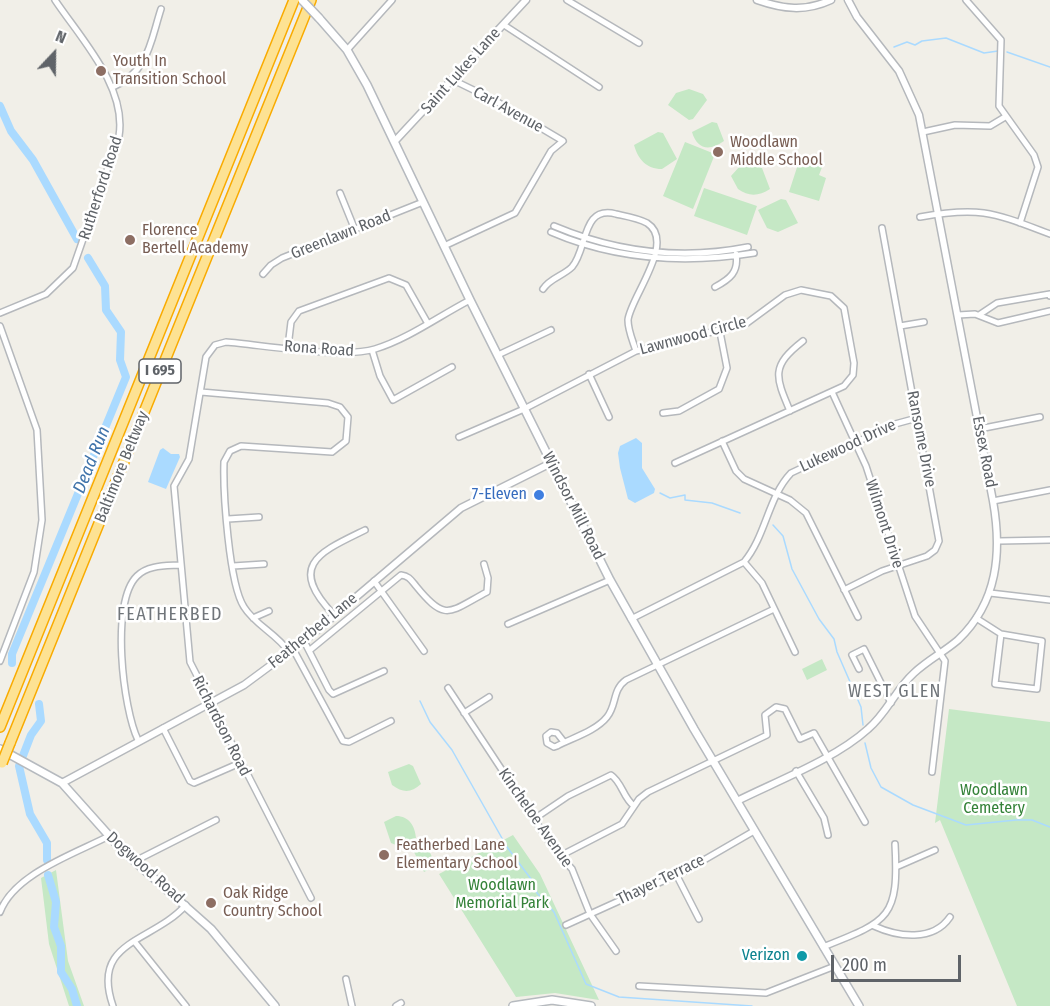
<!DOCTYPE html>
<style>
body{margin:0}
#map{position:relative;width:1050px;height:1006px;overflow:hidden;background:#f1efe8;font-family:"Fira Sans Condensed",sans-serif}
canvas{display:block}
.north{position:absolute;left:24px;top:24px;width:60px;height:60px;-webkit-text-stroke:4px #fff;paint-order:stroke;rotate:22deg;font-size:16px;font-weight:700;line-height:24px;text-align:center;color:#5f6368}
.north::after{content:'';display:block;margin:auto;width:21px;height:27px;background:#5f6368;clip-path:polygon(50% 0,100% 100%,50% 72%,0 100%)}
.scale{position:absolute;left:831px;top:955px;width:130px;height:27px;box-sizing:border-box;border:3px solid #5f6368;border-top:0;padding-left:8px;font-size:18px;line-height:21px;white-space:nowrap;color:#5f6368;-webkit-text-stroke:4px #fff;paint-order:stroke}
</style>
<div id="map">
<canvas width="1050" height="1006"></canvas>
<div class="north">N</div>
<div class="scale">200 m</div>
</div>
<script>
const c = document.querySelector('canvas').getContext('2d');
c.lineJoin = 'round';
function fill(path, color) { c.fillStyle = color; c.fill(path, 'evenodd'); }
function trace(path, color, width, dash) { c.strokeStyle = color; c.lineWidth = width; c.lineCap = dash ? 'butt' : 'round'; c.setLineDash(dash || []); c.stroke(path); }
function drawText(font, color, halo, rows, align = 'center') {
  c.font = font + ' "Fira Sans Condensed",sans-serif'; c.lineWidth = 5; c.setLineDash([]); c.textBaseline = 'middle'; c.strokeStyle = halo; c.fillStyle = color; for (const [text, x, y, turn = 0] of rows) {
    c.save(); c.translate(x, y); c.rotate((+turn || 0) * Math.PI / 180); c.textAlign = isNaN(turn) ? turn : align; if (halo) c.strokeText(text, 0, 0); c.fillText(text, 0, 0); c.restore();
  }
}
fill(new Path2D(`
 M 689,89 L 703,94 L 707,100 L 693,119 L 689,120 L 668,105 L 676,93 Z
 M 712,122 L 717,123 L 724,141 C 709,152 697,149 692,132 Z
 M 658,132 L 663,133 L 677,159 L 662,169 C 646,169 638,159 634,145 Z
 M 685,142 L 715,154 L 693,209 L 663,196 Z
 M 801,155 L 824,162 L 819,175 L 826,178 L 819,201 L 789,192 Z
 M 755,164 L 762,168 L 770,189 C 759,196 749,197 738,189 L 731,176 L 740,166 Z
 M 704,188 L 757,206 L 747,235 L 694,216 Z
 M 781,199 L 786,200 L 798,223 L 778,232 L 767,228 L 758,210 Z
 M 822,659 L 827,670 L 807,680 L 802,669 Z
 M 949,709 L 1050,722 L 1050,1006 L 1017,1006 L 940,820 L 935,823 Z
 M 409,764 L 413,766 L 421,784 C 411,793 403,793 392,785 L 388,772 Z
 M 396,816 C 409,816 415,826 416,838 L 396,845 L 391,843 L 384,822 Z
 M 513,835 L 540,874 L 599,1000 L 555,993 L 516,997 L 439,874 Z
 M 427,846 L 436,866 L 424,872 L 414,852 Z
 M 56,870 L 68,961 L 84,1006 L 69,1006 L 49,944 L 41,878 Z`), '#c5e8c5');
fill(new Path2D(`
 M 636,438 L 642,443 L 642,468 L 655,489 L 654,493 L 635,503 L 628,499 L 620,468 L 618,453 L 620,446 Z
 M 163,448 L 171,454 L 179,454 L 180,457 L 166,489 L 148,482 L 160,450 Z`), '#aadaff');
trace(new Path2D(`
 M 894,47 L 907,42 L 915,45 L 922,41 L 946,38 L 984,53 L 998,51
 M 1007,52 L 1050,67
 M 660,493 L 670,498 L 685,495 L 685,500 L 712,503 L 740,513
 M 773,525 L 783,536 L 792,569 L 819,619 L 834,639 L 837,652 L 861,707 L 863,725
 M 420,701 L 430,722 L 452,750 L 507,847 L 534,883 L 537,893 L 554,912 L 586,984 L 619,997 L 752,1006
 M 865,743 L 871,768 L 881,787 L 913,805 L 966,825 L 1016,820 L 1032,820 L 1050,827`), '#aadaff', 1.5);
trace(new Path2D(`
 M 0,106 L 11,131 L 33,160 L 77,239
 M 12,663 L 12,654 L 126,377 L 120,360 L 121,332 L 106,310 L 105,286 L 88,258
 M 39,704 L 41,721 L 31,735 L 19,766 L 30,814 L 47,843 L 47,860
 M 48,875 L 56,902 L 54,927 L 61,946 L 61,972 L 72,989 L 77,1006`), '#aadaff', 8);
const minor = new Path2D(`
 M 567,0 L 639,43
 M 966,0 L 1001,40 L 999,106 L 1034,155 L 1038,167 L 1020,223
 M 504,25 L 599,87
 M 347,50 L 392,0
 M 113,87 C 149,71 150,43 161,9
 M 923,132 L 955,125 L 990,126 L 1005,117
 M 340,193 L 355,230
 M 920,217 C 981,206 994,213 1050,234
 M 554,226 C 616,252 682,260 748,247
 M 551,232 C 616,260 685,264 754,253
 M 444,246 L 515,213 L 551,151 L 563,141 L 494,100 L 453,80
 M 263,274 L 271,265 L 282,258 L 423,202
 M 715,287 C 730,279 739,272 736,254
 M 543,289 C 550,278 563,276 572,267 C 588,249 581,205 616,214 C 625,216 638,218 647,223 C 677,242 630,298 628,320 C 628,331 633,341 636,351
 M 0,313 L 46,294 L 73,268 L 119,136 C 127,87 81,39 55,0
 M 958,315 L 975,314 L 998,323 L 1050,311
 M 979,315 L 997,303 L 1050,294 L 1050,296
 M 0,326 L 37,430 L 42,520 L 34,572 L 0,661
 M 900,326 L 924,322
 M 288,347 L 291,322 L 299,311 L 389,278 L 406,285 L 427,322
 M 372,350 L 380,376 L 393,400 L 452,367
 M 498,355 L 551,330
 M 589,374 L 609,417
 M 201,392 L 328,403 L 340,407 L 348,417 L 346,441 L 332,452 L 241,446 L 230,451 L 224,462 C 223,492 229,584 244,607 C 255,625 277,634 289,652
 M 832,392 L 866,466 L 915,616 L 945,661 L 932,772
 M 790,411 C 775,376 771,366 803,341
 M 663,413 L 679,411 L 719,389 L 727,368 L 720,332
 M 979,429 L 1040,417
 M 459,437 L 524,409 L 636,351 L 747,323 L 785,295 L 801,290 L 831,296 L 844,308 L 854,363 L 853,375 L 844,386 L 675,463
 M 722,441 L 736,471 L 744,479 L 790,500 L 806,513 L 858,617
 M 993,501 L 1050,490
 M 228,519 L 259,517
 M 999,541 L 1050,540
 M 744,562 L 762,583 L 795,652
 M 233,566 L 264,564
 M 374,581 L 424,651
 M 844,590 L 882,571 L 927,556 L 935,550 L 939,541 L 882,228
 M 990,593 L 1050,600
 M 334,615 C 286,565 320,552 365,530
 M 253,618 L 269,611
 M 976,618 L 1001,634 L 995,684 L 1037,689 L 1042,641 L 1001,634
 M 631,619 L 744,562 C 766,536 768,497 791,473 L 895,424 L 917,418
 M 508,624 L 610,580
 M 304,641 L 329,690 L 333,694 L 384,671
 M 293,649 L 343,741 L 349,742 L 391,721
 M 310,650 L 401,575 C 409,576 411,580 416,586 C 446,623 449,612 487,592 L 488,578 L 484,564
 M 859,669 L 852,655 L 864,649 L 891,703
 M 448,688 L 554,849 L 572,869 L 590,914 L 616,951
 M 464,713 L 489,697
 M 163,728 L 190,781 L 194,783 L 240,763
 M 138,740 C 123,709 110,602 137,576 C 148,565 165,566 180,565
 M 564,742 L 557,733 L 551,732 L 546,736 L 547,743 L 554,747 L 557,746 C 572,738 596,731 607,717 C 617,705 612,690 626,680 L 774,609
 M 796,771 L 824,818 L 828,835
 M 534,819 L 568,796 L 611,775 C 622,782 623,798 634,806
 M 560,856 L 622,824 L 639,799 L 648,792 L 767,735 L 765,715 L 776,707 L 785,709 L 800,739 L 814,733 L 865,822
 M 135,861 L 216,820
 M 896,867 L 935,850
 M 677,876 L 699,919
 M 311,898 L 190,662 L 174,486 L 189,459 L 206,357 L 215,345 L 226,342 C 263,345 342,359 375,349 C 408,339 439,316 470,300
 M 0,912 C 14,874 74,854 109,836
 M 566,925 L 685,871 L 754,831
 M 874,926 C 898,937 933,942 950,917
 M 134,941 L 186,1006
 M 823,947 C 889,921 899,918 895,844
 M 346,979 L 352,1006
 M 639,986 L 766,993 L 835,966
 M 113,1006 C 90,940 152,943 186,905
 M 396,1006 L 401,1003`);
const tertiary = new Path2D(`
 M 757,0 C 783,9 805,12 831,0
 M 395,141 L 526,0
 M 62,783 L 244,685 L 309,637 L 461,508 L 551,463
 M 737,801 C 777,781 835,759 868,729 C 887,713 896,689 914,673 C 928,660 944,652 958,640 C 998,602 1002,552 993,501 L 919,115 L 899,71 L 857,17 L 848,0`);
const secondary = new Path2D(`
 M 319,18 L 347,50 L 367,85 L 470,300 L 610,580 L 694,729 L 859,1006
 M 0,749 L 62,783 L 121,849 L 211,929 L 275,1006
 M 513,1006 L 552,1000 L 591,1006`);
const motorway = new Path2D(`
 M 0,727 L 294,0
 M 10,743 L 311,0`);
trace(minor, '#b5b8bc', 8);
trace(tertiary, '#b5b8bc', 9);
trace(secondary, '#b6babf', 10);
trace(motorway, '#f9ab00', 12);
trace(minor, '#fff', 5);
trace(tertiary, '#fff', 6);
trace(secondary, '#fff', 7);
trace(motorway, '#fde293', 9);
const secondaryBridge = new Path2D(`
 M 302,0 L 319,18`);
const motorwayBridge = new Path2D(`
 M 2,763 L 10,743`);
trace(secondaryBridge, '#b6babf', 10, []);
trace(motorwayBridge, '#f9ab00', 12, []);
trace(secondaryBridge, '#fff', 7);
trace(motorwayBridge, '#fde293', 9);
for (const [x, y, r, color] of [
 [101,71,6,"#8d6e63"],
 [718,152,6,"#8d6e63"],
 [130,240,6,"#8d6e63"],
 [539,495,6,"#3f7fe0"],
 [384,855,6,"#8d6e63"],
 [211,903,6,"#8d6e63"],
 [802,956,6,"#0f9aa8"]
]) { const dot = new Path2D(); dot.arc(x, y, r, 0, 2 * Math.PI); c.fillStyle = color; c.fill(dot); trace(dot, '#fff', 2); }
for (const [x, y, w] of [
 [160,371,42]
]) { const box = new Path2D(); box.roundRect(x - w / 2, y - 12, w, 24, 4.5); c.fillStyle = '#fff'; c.fill(box); trace(box, '#5f6368', 1.5); }
drawText('bold 15px', '#5f6368', null, [
 ["I 695",160,371]
]);
drawText('16px', '#785e54', '#fff', [
 ["Youth In",113,62],
 ["Transition School",113,80],
 ["Woodlawn",730,143],
 ["Middle School",730,161],
 ["Florence",142,231],
 ["Bertell Academy",142,249],
 ["Featherbed Lane",396,846],
 ["Elementary School",396,864],
 ["Oak Ridge",223,894],
 ["Country School",223,912]
], 'left');
drawText('16px', '#5f6368', '#fff', [
 ["Saint Lukes Lane",461,71,-48],
 ["Carl Avenue",508,110,29],
 ["Rutherford Road",101,188,-72],
 ["Greenlawn Road",341,235,-22],
 ["Lawnwood Circle",693,336,-15],
 ["Rona Road",319,349,4],
 ["Ransome Drive",921,439,79],
 ["Lukewood Drive",848,446,-25],
 ["Essex Road",984,452,79],
 ["Baltimore Beltway",122,467,-68],
 ["Windsor Mill Road",573,506,63],
 ["Wilmont Drive",884,524,72],
 ["Featherbed Lane",313,631,-39],
 ["Richardson Road",221,726,63],
 ["Kincheloe Avenue",535,818,55],
 ["Dogwood Road",145,868,42],
 ["Thayer Terrace",661,880,-26]
]);
drawText('16px', '#366cbe', '#fff', [
 ["7-Eleven",527,495]
], 'right');
drawText('16px', '#348238', '#fff', [
 ["Woodlawn",994,791],
 ["Cemetery",994,809],
 ["Woodlawn",502,886],
 ["Memorial Park",502,904]
]);
drawText('16px', '#0d838f', '#fff', [
 ["Verizon",790,956]
], 'right');
drawText('italic 18px', '#4174aa', '#fff', [
 ["Dead Run",92,460,-68]
]);
c.letterSpacing = '1.5px';
drawText('18px', '#70757a', '#fff', [
 ["FEATHERBED",170,615],
 ["WEST GLEN",895,692]
]);
c.letterSpacing = '0px';
</script>
